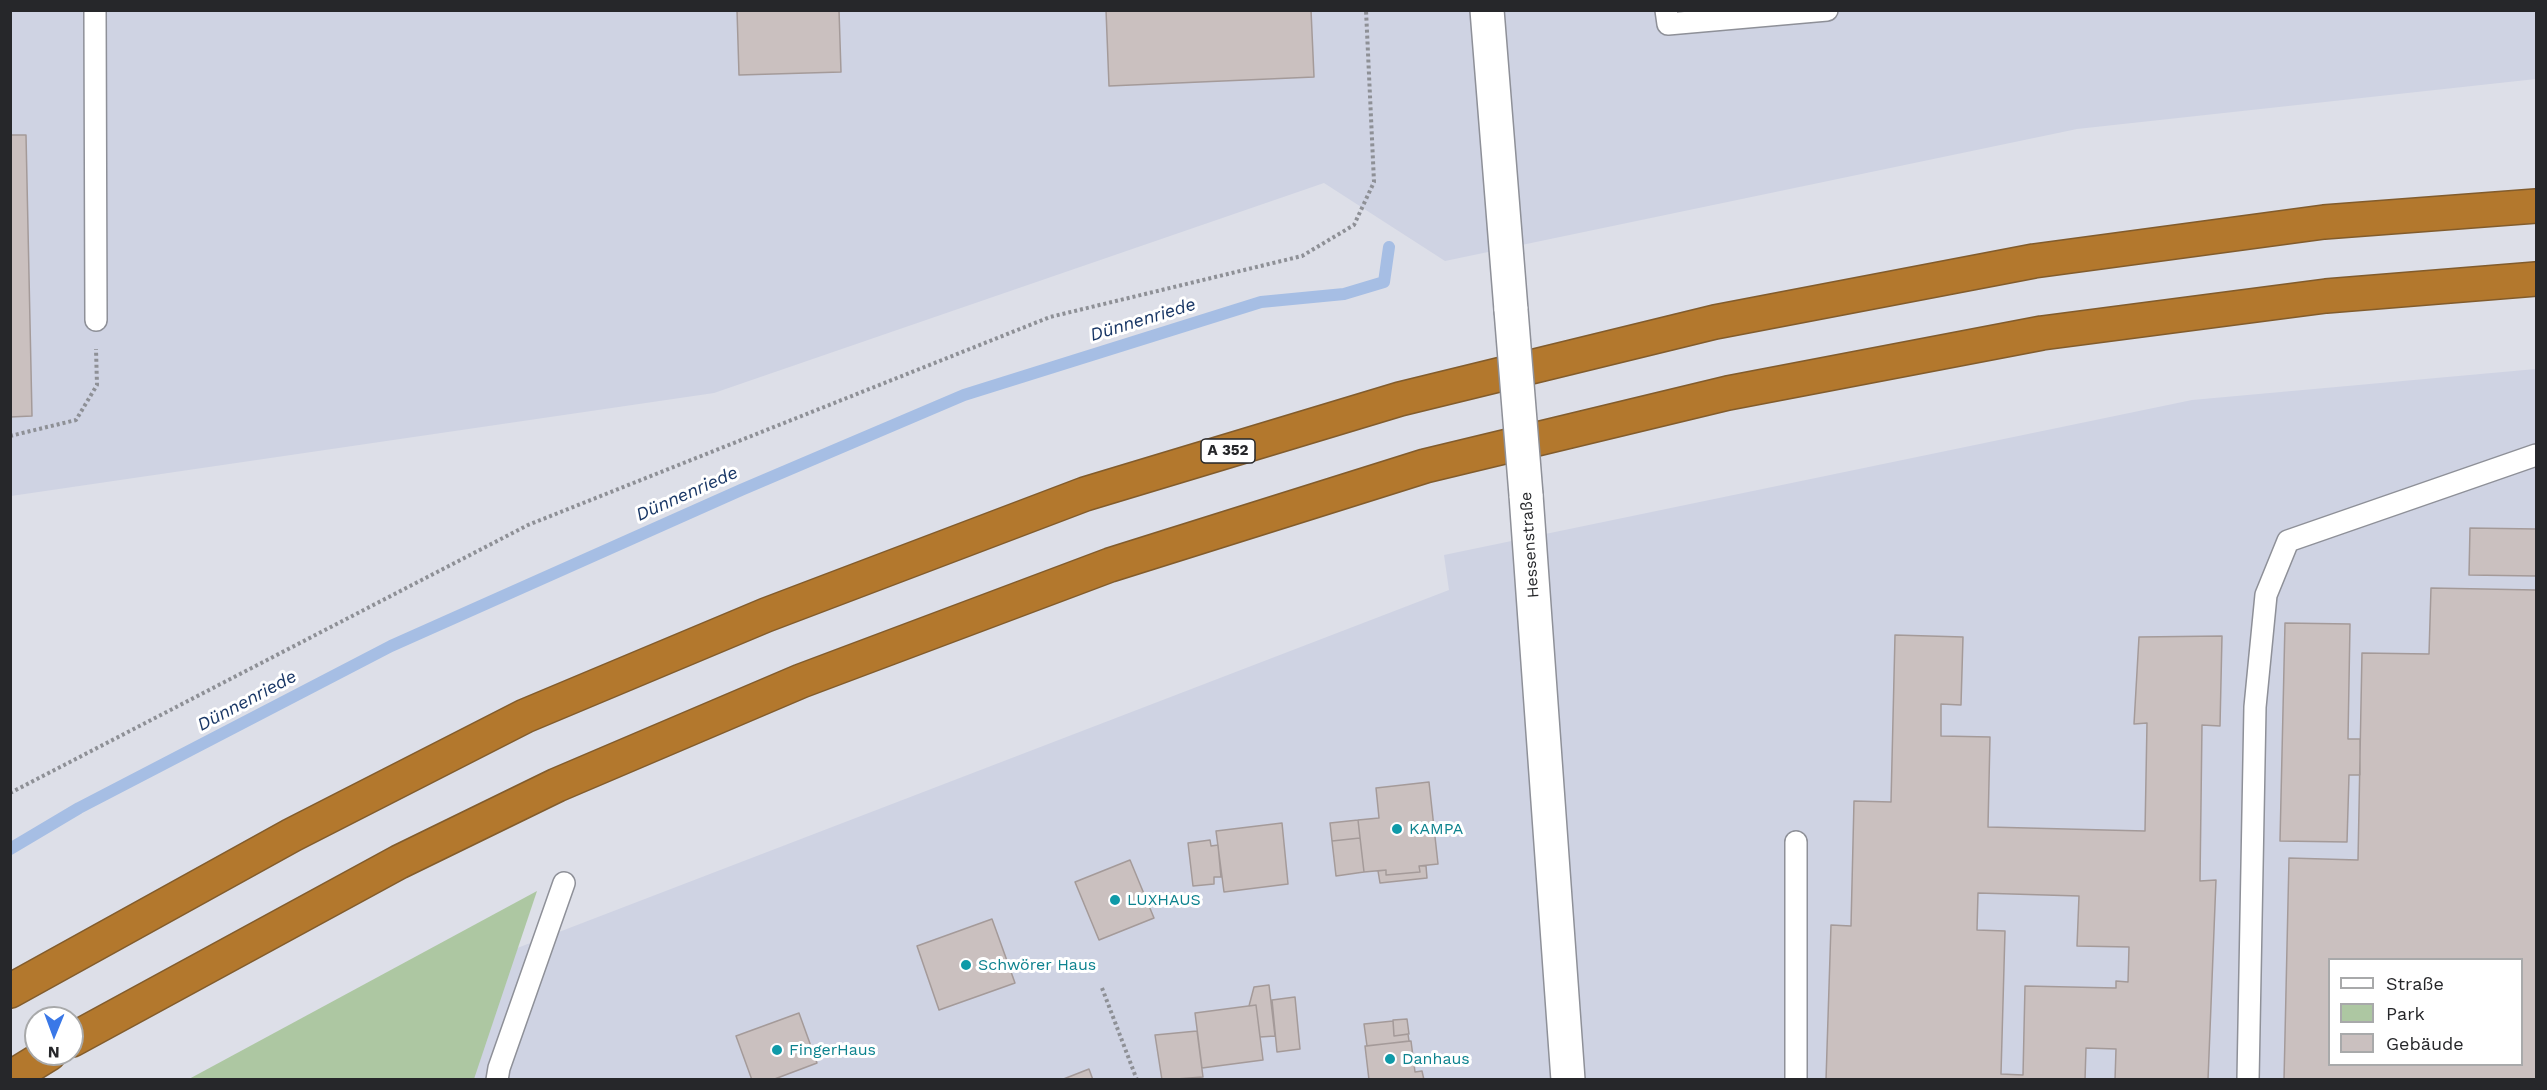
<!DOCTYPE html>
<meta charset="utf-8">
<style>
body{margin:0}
#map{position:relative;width:2547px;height:1090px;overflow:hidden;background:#dddfe8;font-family:"Work Sans",sans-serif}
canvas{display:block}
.frame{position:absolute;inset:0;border:12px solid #26272a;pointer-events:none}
.legend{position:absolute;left:2328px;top:958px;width:195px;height:108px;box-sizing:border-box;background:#fff;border:2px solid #a8a9aa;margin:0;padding:8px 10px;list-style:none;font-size:18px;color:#26272a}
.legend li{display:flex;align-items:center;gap:12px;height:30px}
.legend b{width:30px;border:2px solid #a8a9aa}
.north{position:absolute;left:24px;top:1006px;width:60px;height:60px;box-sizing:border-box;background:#fff;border:2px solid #a8a9aa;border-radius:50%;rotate:181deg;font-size:16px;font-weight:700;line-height:24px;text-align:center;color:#26272a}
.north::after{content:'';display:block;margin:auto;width:21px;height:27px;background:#3a78e7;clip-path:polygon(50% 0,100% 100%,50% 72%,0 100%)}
</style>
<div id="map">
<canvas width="2547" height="1090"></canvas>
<div class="frame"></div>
<ul class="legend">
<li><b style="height:8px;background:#fff"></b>Straße</li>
<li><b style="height:16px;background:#adc7a2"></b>Park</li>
<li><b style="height:16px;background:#cac0bf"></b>Gebäude</li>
</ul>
<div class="north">N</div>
</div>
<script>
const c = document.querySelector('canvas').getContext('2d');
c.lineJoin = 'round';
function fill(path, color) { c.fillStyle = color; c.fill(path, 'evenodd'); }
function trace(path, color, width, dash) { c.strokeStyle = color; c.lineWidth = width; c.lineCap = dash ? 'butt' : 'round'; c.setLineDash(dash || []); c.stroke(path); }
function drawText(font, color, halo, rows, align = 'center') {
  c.font = font + ' "Work Sans",sans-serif'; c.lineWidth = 6; c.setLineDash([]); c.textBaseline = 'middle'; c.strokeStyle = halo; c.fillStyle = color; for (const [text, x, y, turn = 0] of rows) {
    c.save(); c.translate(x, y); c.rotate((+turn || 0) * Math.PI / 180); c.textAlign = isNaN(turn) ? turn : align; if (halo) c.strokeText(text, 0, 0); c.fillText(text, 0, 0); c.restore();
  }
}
fill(new Path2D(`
 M 2536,10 L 2536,79 L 2077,129 L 1445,261 L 1324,183 L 714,393 L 11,496 L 10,11 Z
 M 2536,369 L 2536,1079 L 243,1080 L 421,985 L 1449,590 L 1444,555 L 2192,400 ZM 2330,960 L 2522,960 L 2522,1064 L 2330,1064 Z`), '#cfd3e3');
fill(new Path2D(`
 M 537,891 L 474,1079 L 189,1079 Z`), '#adc7a2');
trace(new Path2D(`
 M 10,849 L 79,808 L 391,646 L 741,490 L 964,395 L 1261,302 L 1344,294 L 1384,282 L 1389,247`), '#a6bee4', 12);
const building = new Path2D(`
 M 737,10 L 839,10 L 841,72 L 739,75 Z
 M 1106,10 L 1311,10 L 1314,77 L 1109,86 Z
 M 10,135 L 26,135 L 32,416 L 10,417 Z
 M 2470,528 L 2536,529 L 2536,576 L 2469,575 Z
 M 2431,588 L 2536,590 L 2536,1080 L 2284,1080 L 2289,858 L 2358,860 L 2362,653 L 2429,654 ZM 2330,960 L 2522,960 L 2522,1064 L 2330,1064 Z
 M 2285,623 L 2350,624 L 2348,739 L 2360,739 L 2360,775 L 2349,775 L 2347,842 L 2280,841 Z
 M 1895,635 L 1963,637 L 1961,705 L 1941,704 L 1941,736 L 1990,737 L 1988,827 L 2145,831 L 2147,723 L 2134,724 L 2139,637 L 2222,636 L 2220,726 L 2202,725 L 2200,881 L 2216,880 L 2208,1080 L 2115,1080 L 2116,1049 L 2086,1048 L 2085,1080 L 1826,1080 L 1831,925 L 1851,926 L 1854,801 L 1891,802 ZM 1978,893 L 2079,896 L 2077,946 L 2129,947 L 2128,982 L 2116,981 L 2116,988 L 2025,986 L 2023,1075 L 2001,1074 L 2005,931 L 1977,930 Z
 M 1429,782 L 1438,864 L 1419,866 L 1420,872 L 1386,875 L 1386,870 L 1364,872 L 1358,820 L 1379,818 L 1376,788 Z
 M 1358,820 L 1360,838 L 1332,841 L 1330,823 Z
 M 1282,823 L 1288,884 L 1224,892 L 1216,831 Z
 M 1360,838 L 1364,872 L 1336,876 L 1332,841 Z
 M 1210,840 L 1211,846 L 1218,845 L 1221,877 L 1214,877 L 1214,884 L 1193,886 L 1188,843 Z
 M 1130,860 L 1154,918 L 1099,940 L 1075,882 Z
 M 1419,866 L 1426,866 L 1427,878 L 1380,883 L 1378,871 L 1386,870 L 1386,875 L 1420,872 Z
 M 992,919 L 1015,983 L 939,1010 L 917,946 Z
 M 1269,985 L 1275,1036 L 1260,1037 L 1256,1005 L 1249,1006 L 1254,987 Z
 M 1295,997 L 1300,1049 L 1277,1052 L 1272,1000 Z
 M 1256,1005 L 1263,1060 L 1202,1068 L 1195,1013 Z
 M 799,1013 L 817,1063 L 772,1080 L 752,1080 L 736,1036 Z
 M 1407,1019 L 1409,1034 L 1394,1036 L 1393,1020 Z
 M 1393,1021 L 1394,1036 L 1408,1034 L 1409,1041 L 1367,1046 L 1364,1024 Z
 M 1197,1031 L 1203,1077 L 1162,1080 L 1155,1035 Z
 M 1411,1041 L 1415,1072 L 1422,1071 L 1424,1080 L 1369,1080 L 1365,1046 Z
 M 1089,1069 L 1093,1080 L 1061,1080 Z`);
fill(building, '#cac0bf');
trace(building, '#a49a99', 1.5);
const lane = new Path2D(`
 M 95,10 L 96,320
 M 1666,10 L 1668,24 L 1827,10
 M 1796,842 L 1796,1080
 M 497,1080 L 499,1068 L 564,883
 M 2248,1080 L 2255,707 L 2266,595 L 2288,541 L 2536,455`);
const street = new Path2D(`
 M 1487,10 L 1511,310
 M 1526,495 L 1568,1080`);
const highway = new Path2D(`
 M 10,991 L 292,835 L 525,716 L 766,615 L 1085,494 L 1400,399 L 1715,322 L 2034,261 L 2324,222 L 2536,206
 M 72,1040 L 399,862 L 557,785 L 801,681 L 1110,565 L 1425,466 L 1728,393 L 2042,333 L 2326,296 L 2536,279
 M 10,1078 L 49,1054`);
trace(lane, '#8e9098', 24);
trace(street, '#8e9098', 36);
trace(highway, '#825c2c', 36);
trace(new Path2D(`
 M 10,436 L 76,420 L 97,385 L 96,349
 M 10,793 L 528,525 L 1050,317 L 1302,256 L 1354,225 L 1374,182 L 1366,10
 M 1102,988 L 1137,1080`), '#8e9096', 4, [3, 3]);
trace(lane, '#fff', 21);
trace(street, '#fff', 33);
trace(highway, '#b3782d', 33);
const streetBridge = new Path2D(`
 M 1511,310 L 1526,495`);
trace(streetBridge, '#8e9098', 36, []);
trace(streetBridge, '#fff', 33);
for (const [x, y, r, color] of [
 [1397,829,6,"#0f9aa8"],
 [1115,900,6,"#0f9aa8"],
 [966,965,6,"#0f9aa8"],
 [777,1050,6,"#0f9aa8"],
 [1390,1059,6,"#0f9aa8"]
]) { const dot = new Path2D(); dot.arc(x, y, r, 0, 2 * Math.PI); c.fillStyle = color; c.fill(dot); trace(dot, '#fff', 2); }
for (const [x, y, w] of [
 [1228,451,54]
]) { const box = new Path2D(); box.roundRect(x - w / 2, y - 12, w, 24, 4.5); c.fillStyle = '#fff'; c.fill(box); trace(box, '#26272a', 1.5); }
drawText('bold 15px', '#26272a', null, [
 ["A 352",1228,451]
]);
drawText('16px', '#26272a', '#fff', [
 ["Hessenstraße",1530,545,-94]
]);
drawText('16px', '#0d838f', '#fff', [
 ["KAMPA",1409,829],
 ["LUXHAUS",1127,900],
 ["Schwörer Haus",978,965],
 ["FingerHaus",789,1050],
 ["Danhaus",1402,1059]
], 'left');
drawText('italic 18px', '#183665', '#fff', [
 ["Dünnenriede",1143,320,-17],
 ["Dünnenriede",687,494,-24],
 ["Dünnenriede",247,701,-28]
]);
</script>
